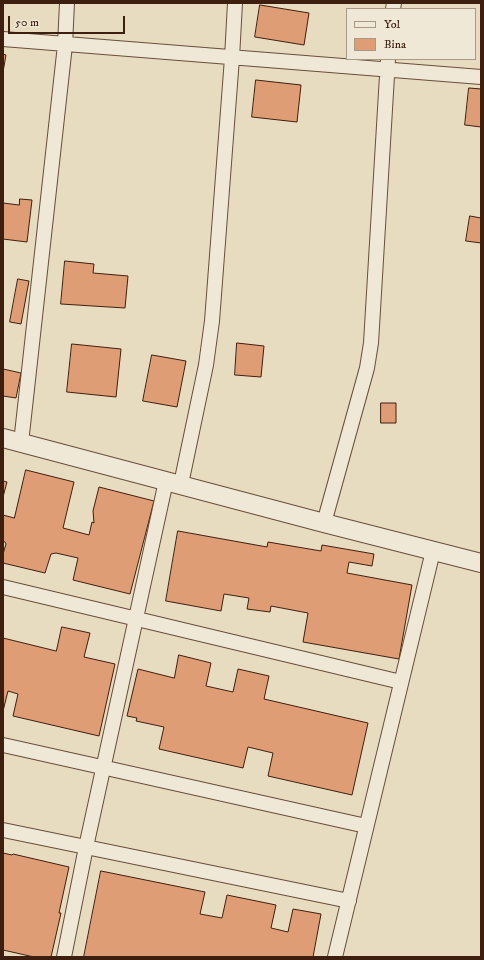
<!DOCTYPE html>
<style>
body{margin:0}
#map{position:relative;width:484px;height:960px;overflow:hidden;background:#e7dbc0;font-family:"IM FELL DW Pica",serif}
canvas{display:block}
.frame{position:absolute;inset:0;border:4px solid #3e1f0f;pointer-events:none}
.legend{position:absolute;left:346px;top:8px;width:130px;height:52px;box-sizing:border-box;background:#efe8d6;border:1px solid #a89886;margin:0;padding:5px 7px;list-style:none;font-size:12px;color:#3e1f0f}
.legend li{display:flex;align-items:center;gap:8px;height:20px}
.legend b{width:20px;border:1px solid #a89886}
.scale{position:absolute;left:8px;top:16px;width:117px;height:18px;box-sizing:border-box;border:2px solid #3e1f0f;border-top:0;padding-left:5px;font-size:12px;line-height:14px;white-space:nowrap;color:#3e1f0f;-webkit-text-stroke:3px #efe8d6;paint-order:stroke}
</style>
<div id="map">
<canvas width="484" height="960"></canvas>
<div class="frame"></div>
<ul class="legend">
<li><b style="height:5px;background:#efe8d6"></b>Yol</li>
<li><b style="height:11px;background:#de9d75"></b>Bina</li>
</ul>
<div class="scale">50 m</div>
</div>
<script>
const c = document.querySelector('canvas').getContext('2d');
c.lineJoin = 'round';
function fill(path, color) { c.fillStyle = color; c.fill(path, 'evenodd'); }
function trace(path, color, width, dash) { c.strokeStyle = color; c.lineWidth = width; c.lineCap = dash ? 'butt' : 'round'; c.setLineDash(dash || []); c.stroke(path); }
const building = new Path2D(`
 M 260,5 L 309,13 L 304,45 L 255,37 Z
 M 3,54 L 6,55 L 3,72 Z
 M 256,80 L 301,85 L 297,122 L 252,117 Z
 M 469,88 L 481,89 L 481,127 L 465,125 Z
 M 20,199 L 32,200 L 27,242 L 3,239 L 3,203 L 19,205 Z
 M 470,216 L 481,218 L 481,243 L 466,241 Z
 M 65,261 L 94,264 L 93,273 L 128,276 L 125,308 L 61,304 Z
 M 18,279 L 29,281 L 21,324 L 10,322 Z
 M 237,343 L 264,346 L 261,377 L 235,375 Z
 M 72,344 L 121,349 L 116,397 L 67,392 Z
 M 152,355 L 186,361 L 177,407 L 143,401 Z
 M 3,369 L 21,373 L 16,398 L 3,396 Z
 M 381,403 L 396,403 L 396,423 L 381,423 Z
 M 26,470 L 74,482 L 63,528 L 89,535 L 92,522 L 94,523 L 93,511 L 99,487 L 154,501 L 130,594 L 73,580 L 78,558 L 56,553 L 51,554 L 45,573 L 3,563 L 3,554 L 6,544 L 5,542 L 3,541 L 3,515 L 14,518 Z
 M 3,481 L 7,482 L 3,497 Z
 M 178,531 L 267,547 L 268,542 L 321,551 L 322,545 L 374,554 L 372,566 L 349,562 L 347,573 L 412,585 L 399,659 L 303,642 L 308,613 L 271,606 L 270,612 L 247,609 L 249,598 L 224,594 L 221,611 L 166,601 Z
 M 62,627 L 90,633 L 84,657 L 115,664 L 99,736 L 13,716 L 18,694 L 8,691 L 3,711 L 3,638 L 56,651 Z
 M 179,655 L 211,663 L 206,686 L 233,692 L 238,669 L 269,676 L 264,699 L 368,723 L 352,795 L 268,776 L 273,753 L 248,747 L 243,768 L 159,749 L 164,727 L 136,721 L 137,718 L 127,716 L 138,669 L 174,678 Z
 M 3,853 L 12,855 L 13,854 L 69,867 L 59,913 L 61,913 L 51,957 L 34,957 L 3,950 Z
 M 101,871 L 205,892 L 200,914 L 222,918 L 227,895 L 276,905 L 271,928 L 288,932 L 293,909 L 321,914 L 313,957 L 84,957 Z`);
fill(building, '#de9d75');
trace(building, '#3e1f0f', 1);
const minor = new Path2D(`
 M 393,9 L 394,3
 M 3,39 L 481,77
 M 21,443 L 65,45 L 67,3
 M 181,484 L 206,365 L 212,321 L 232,58 L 235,3
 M 324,523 L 367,368 L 371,343 L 388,59
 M 3,587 L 401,682
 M 3,745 L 366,826
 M 3,830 L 349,901
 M 64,957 L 86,847 L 166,481
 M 335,957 L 433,551`);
const tertiary = new Path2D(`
 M 3,438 L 324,523 L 481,563`);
trace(minor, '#684e3b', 16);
trace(tertiary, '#684e3b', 20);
trace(minor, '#efe8d6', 14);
trace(tertiary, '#efe8d6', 18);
</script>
